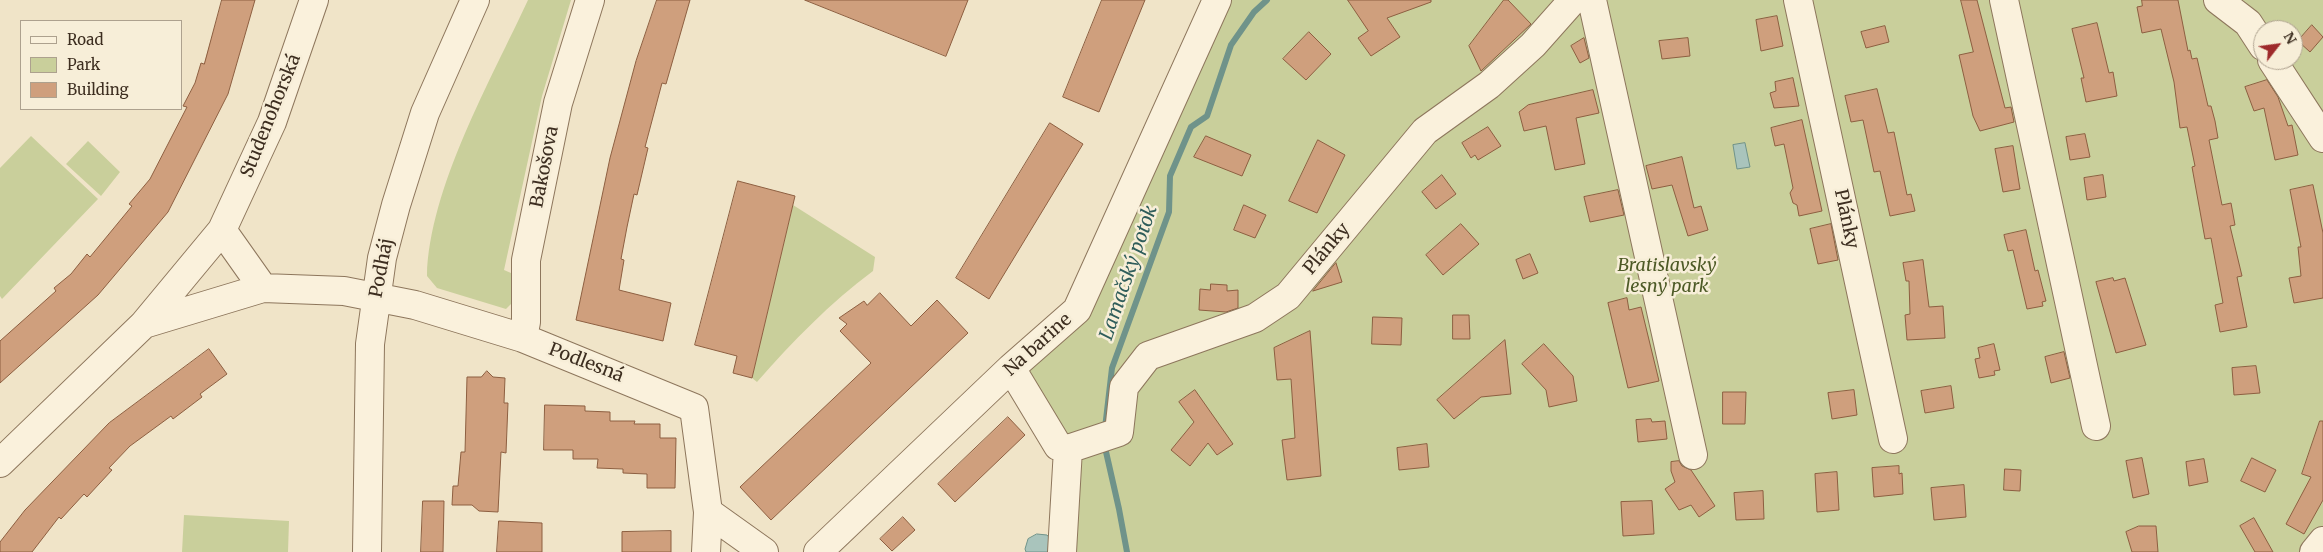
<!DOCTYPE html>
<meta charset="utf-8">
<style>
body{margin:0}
#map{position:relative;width:2323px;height:552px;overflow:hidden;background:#f0e4c8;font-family:Merriweather,serif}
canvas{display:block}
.legend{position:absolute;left:20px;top:20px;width:162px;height:90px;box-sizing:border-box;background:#f7eed8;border:1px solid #ada18e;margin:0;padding:6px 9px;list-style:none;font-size:15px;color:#3d2e20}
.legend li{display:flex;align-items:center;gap:10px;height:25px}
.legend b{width:25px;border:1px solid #ada18e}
.north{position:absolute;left:2253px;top:20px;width:50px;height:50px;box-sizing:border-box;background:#f7eed8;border:1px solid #ada18e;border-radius:50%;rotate:60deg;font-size:14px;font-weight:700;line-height:20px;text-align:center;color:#3d2e20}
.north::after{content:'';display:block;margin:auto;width:18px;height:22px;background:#9e2a2b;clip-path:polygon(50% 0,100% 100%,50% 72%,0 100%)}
</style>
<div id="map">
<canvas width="2323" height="552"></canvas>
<ul class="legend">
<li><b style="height:6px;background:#faf1dc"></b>Road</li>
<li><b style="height:14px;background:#c9cf9b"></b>Park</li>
<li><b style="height:14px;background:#cf9f7d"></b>Building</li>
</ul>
<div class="north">N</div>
</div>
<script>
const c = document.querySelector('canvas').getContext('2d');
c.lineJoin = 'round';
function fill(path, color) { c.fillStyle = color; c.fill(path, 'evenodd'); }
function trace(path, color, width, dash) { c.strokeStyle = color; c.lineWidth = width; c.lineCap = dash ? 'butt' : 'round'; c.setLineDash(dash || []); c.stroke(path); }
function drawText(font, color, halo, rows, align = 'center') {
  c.font = font + ' Merriweather,serif'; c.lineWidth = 5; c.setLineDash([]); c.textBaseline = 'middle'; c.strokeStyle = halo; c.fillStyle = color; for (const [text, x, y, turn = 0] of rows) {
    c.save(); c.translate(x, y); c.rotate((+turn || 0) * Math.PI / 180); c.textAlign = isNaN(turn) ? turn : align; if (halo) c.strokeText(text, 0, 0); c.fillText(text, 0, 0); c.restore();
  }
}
fill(new Path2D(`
 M 528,0 L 571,0 L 542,96 L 504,270 L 511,273 L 521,290 L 514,301 L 506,309 L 437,288 L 427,276 C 429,188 491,80 528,0 Z
 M 1217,0 L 2323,0 L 2323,552 L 1062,552 L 1068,449 L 1011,368 L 1077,310 ZM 2263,30 L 2293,30 L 2293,60 L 2263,60 Z
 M 31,136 L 98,199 L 2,299 L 0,296 L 0,168 Z
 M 88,141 L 120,172 L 101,196 L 66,164 Z
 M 793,205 L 875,257 L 873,271 C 830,303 793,341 757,382 L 752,378 Z
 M 184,515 L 289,521 L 288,552 L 182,552 Z`), '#c9cf9b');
const water = new Path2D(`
 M 1745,143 L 1750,167 L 1737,169 L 1733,145 Z
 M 1037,534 L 1047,535 L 1053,542 L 1054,552 L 1026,552 L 1025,549 L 1028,539 Z`);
fill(water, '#a9c4bc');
trace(water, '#6f938a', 1);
trace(new Path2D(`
 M 1105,428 L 1112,368 L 1169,212 L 1170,176 L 1191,127 L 1207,116 L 1231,45 L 1254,12 L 1267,0
 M 1104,443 L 1119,509 L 1127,552`), '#6f938a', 6);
const building = new Path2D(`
 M 222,0 L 255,0 L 228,94 L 168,212 L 98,295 L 0,383 L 0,341 L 56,291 L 54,288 L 71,274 L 87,254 L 90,257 L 132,206 L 129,204 L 150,179 L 187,107 L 183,106 L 195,83 L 201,63 L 204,64 Z
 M 657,0 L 690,0 L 666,84 L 662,83 L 645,147 L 648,148 L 637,195 L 634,194 L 627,227 L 621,259 L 624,260 L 619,290 L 671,303 L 663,341 L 576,320 L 610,158 L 636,61 Z
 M 805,0 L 968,0 L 946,56 Z
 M 1102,0 L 1145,0 L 1099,112 L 1063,97 Z
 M 1348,0 L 1431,0 L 1431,2 L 1387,18 L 1400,37 L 1371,56 L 1358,38 L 1368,31 Z
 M 1504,0 L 1508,0 L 1531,24 L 1481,71 L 1469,46 Z
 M 1961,0 L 1977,0 L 2005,108 L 2011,107 L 2014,122 L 1980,131 L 1973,116 L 1959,55 L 1973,52 Z
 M 2142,0 L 2178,0 L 2188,51 L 2190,50 L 2192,59 L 2197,58 L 2208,106 L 2211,106 L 2215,121 L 2218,138 L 2209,140 L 2222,205 L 2231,203 L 2235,225 L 2230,226 L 2242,276 L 2237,277 L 2247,327 L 2220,332 L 2215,305 L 2223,303 L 2211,238 L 2205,239 L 2192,167 L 2195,166 L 2187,127 L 2180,128 L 2174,82 L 2161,29 L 2142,33 L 2137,7 L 2142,6 Z
 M 1777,16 L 1783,46 L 1761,51 L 1756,20 Z
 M 2097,23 L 2109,73 L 2113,72 L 2117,96 L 2086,102 L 2081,78 L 2084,78 L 2072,29 Z
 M 2312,25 L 2323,37 L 2310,52 L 2298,41 Z
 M 1885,26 L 1889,42 L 1866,48 L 1861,32 Z
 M 1309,32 L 1331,54 L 1306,80 L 1283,59 Z
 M 1584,38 L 1589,58 L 1580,63 L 1571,46 Z
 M 1688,38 L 1690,56 L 1662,59 L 1659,41 Z
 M 1793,78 L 1799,106 L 1774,108 L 1770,93 L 1776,91 L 1775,82 Z
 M 2267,80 L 2278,97 L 2288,126 L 2292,125 L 2298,155 L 2275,160 L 2264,108 L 2254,111 L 2245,87 Z
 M 1877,89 L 1888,133 L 1894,132 L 1907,195 L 1911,194 L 1915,211 L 1890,216 L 1880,171 L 1874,172 L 1863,120 L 1851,122 L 1845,96 Z
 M 1593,90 L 1599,113 L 1576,118 L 1585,164 L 1555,170 L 1546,126 L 1524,131 L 1519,112 L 1528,105 Z
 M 1802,120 L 1822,211 L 1799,216 L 1797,205 L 1793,203 L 1790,193 L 1793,188 L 1784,144 L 1775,146 L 1771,128 Z
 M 1050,123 L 1083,144 L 989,299 L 956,278 Z
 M 1488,127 L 1501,146 L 1478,160 L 1475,155 L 1471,158 L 1462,143 Z
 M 2085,134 L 2090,157 L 2070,160 L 2066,137 Z
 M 1206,136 L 1251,155 L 1242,176 L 1194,157 Z
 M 1318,140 L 1345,155 L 1317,213 L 1289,201 Z
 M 2013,146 L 2020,189 L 2003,192 L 1995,149 Z
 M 1682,157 L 1694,208 L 1701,206 L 1708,230 L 1688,236 L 1672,185 L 1652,189 L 1646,166 Z
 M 1442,175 L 1456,194 L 1436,209 L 1422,192 Z
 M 2103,175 L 2106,197 L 2087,200 L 2084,178 Z
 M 738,181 L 795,196 L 752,378 L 733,373 L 737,356 L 695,345 Z
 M 2313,185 L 2323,233 L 2323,298 L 2294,303 L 2289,278 L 2301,276 L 2298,247 L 2301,247 L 2290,190 Z
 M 1618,190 L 1624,215 L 1590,222 L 1584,197 Z
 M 1244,205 L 1266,215 L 1255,238 L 1234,230 Z
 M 1461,224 L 1479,244 L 1443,275 L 1426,255 Z
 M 1831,224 L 1838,260 L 1818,264 L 1810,229 Z
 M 2026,230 L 2035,271 L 2038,270 L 2046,301 L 2042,302 L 2043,306 L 2027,309 L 2013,250 L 2008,251 L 2004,235 Z
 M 1530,254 L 1538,273 L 1523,279 L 1516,260 Z
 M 1923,260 L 1929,307 L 1943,306 L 1945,338 L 1907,340 L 1905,315 L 1910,314 L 1909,281 L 1906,281 L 1903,263 Z
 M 1336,263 L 1342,282 L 1313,291 Z
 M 2113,278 L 2114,281 L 2125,278 L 2146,345 L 2116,353 L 2096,282 Z
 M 1211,284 L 1227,285 L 1227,291 L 1238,290 L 1238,308 L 1226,312 L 1199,310 L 1200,289 L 1210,290 Z
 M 880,293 L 911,326 L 937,300 L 968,333 L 771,520 L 740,487 L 871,363 L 840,331 L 847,324 L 839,318 L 864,301 L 867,305 Z
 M 1627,298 L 1629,310 L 1641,307 L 1659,381 L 1628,388 L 1608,303 Z
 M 1453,315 L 1469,315 L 1470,339 L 1453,339 Z
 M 1373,317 L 1402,318 L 1401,345 L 1372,344 Z
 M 1310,331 L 1321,476 L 1287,480 L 1282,440 L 1295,438 L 1291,379 L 1277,380 L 1274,348 Z
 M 1505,340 L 1511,394 L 1481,397 L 1454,419 L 1437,400 Z
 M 1544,344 L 1573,376 L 1577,401 L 1549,407 L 1546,390 L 1522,364 Z
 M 1994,344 L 2000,370 L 1994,371 L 1995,375 L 1979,378 L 1975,359 L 1980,358 L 1978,348 Z
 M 209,349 L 227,374 L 200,394 L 202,397 L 173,419 L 171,416 L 130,446 L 109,468 L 112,470 L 87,497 L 84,494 L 61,519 L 59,517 L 32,552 L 0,552 L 0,542 L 25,510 L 109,423 Z
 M 2064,352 L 2070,378 L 2051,383 L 2045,357 Z
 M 2256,366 L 2260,393 L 2234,395 L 2232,368 Z
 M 487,371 L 493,377 L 505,378 L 504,403 L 508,403 L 506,453 L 501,452 L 498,512 L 479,511 L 472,505 L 452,505 L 453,486 L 458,486 L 461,452 L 465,452 L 467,377 L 481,377 Z
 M 1951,386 L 1954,408 L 1925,413 L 1921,391 Z
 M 1195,390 L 1233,444 L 1217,455 L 1208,443 L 1190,466 L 1171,450 L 1194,422 L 1179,402 Z
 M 1854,390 L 1857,415 L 1832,419 L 1828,393 Z
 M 1723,392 L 1746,392 L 1745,424 L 1723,424 Z
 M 545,405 L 585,406 L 585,411 L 610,412 L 610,421 L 635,421 L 634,424 L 660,424 L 660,438 L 676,438 L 675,488 L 647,488 L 647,474 L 623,473 L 623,469 L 597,468 L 598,459 L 573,459 L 573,450 L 544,450 Z
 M 1008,417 L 1025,435 L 955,502 L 938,484 Z
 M 1651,419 L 1652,422 L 1665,421 L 1667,439 L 1638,442 L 1636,420 Z
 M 2320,421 L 2323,421 L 2323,500 L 2304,534 L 2286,524 L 2311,477 L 2302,474 Z
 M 1427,444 L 1429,467 L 1399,470 L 1397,448 Z
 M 2142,458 L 2149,494 L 2133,498 L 2126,461 Z
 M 2252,458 L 2276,470 L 2265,492 L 2241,481 Z
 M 2204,459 L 2208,482 L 2189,486 L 2186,462 Z
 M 1679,461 L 1682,466 L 1691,470 L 1715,506 L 1699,517 L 1691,505 L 1679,510 L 1665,489 L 1675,482 L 1671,471 L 1671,462 Z
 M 1899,466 L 1899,474 L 1902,473 L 1903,494 L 1874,497 L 1872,468 Z
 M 2005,469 L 2021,470 L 2020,491 L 2004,490 Z
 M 1837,472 L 1839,510 L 1817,512 L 1815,474 Z
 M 1964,485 L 1966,517 L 1934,520 L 1931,488 Z
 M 1763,491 L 1764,519 L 1736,520 L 1734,493 Z
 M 423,501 L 444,501 L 443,552 L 421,552 Z
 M 1652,501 L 1654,534 L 1623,536 L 1621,502 Z
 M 903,517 L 915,530 L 892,551 L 880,539 Z
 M 2254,518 L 2273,552 L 2255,552 L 2240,526 Z
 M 499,521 L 542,523 L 542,552 L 497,552 Z
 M 2139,526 L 2156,526 L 2158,552 L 2132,552 L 2126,532 Z
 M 671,531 L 671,552 L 622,552 L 622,532 Z`);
fill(building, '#cf9f7d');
trace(building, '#8d5f41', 1);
const minor = new Path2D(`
 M 1592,0 L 1693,455
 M 1798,0 L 1893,439
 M 2004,0 L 2096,426
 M 2218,0 L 2248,23 L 2263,46
 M 2272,60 L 2323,138
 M 222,230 L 263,288 L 344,291 L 415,305 L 523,338 L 694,408 L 708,512 L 706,552
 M 144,324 L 263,288
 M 523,338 L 526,322 L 526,260 L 558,103 L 590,0
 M 1011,368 L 1058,446 L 1068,449 L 1062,552
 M 1068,449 L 1119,432 L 1124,387 L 1148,356 L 1255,318 L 1288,296 L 1425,131 L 1489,85 L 1533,45 L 1573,0
 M 0,463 L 144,324 L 222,230 L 272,122 L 314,0
 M 708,512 L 764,552
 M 367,552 L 370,344 L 382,258 L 396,205 L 425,113 L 475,0
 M 818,552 L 1011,368 L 1077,310 L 1217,0
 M 2314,552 L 2323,541`);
trace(minor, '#8d765c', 30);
trace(minor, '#faf1dc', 28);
drawText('18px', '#3d2e20', '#f7eed8', [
 ["Studenohorská",271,116,-68],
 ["Bakošova",545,167,-79],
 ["Plánky",1846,219,78],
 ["Plánky",1327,249,-50],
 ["Podháj",382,268,-79],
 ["Na barine",1038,345,-42],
 ["Podlesná",586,363,21]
]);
drawText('italic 18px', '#4d5a26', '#f7eed8', [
 ["Bratislavský",1667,266],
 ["lesný park",1667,287]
]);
drawText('italic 19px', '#2f5d5a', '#f7eed8', [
 ["Lamačský potok",1129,273,-71]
]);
</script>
